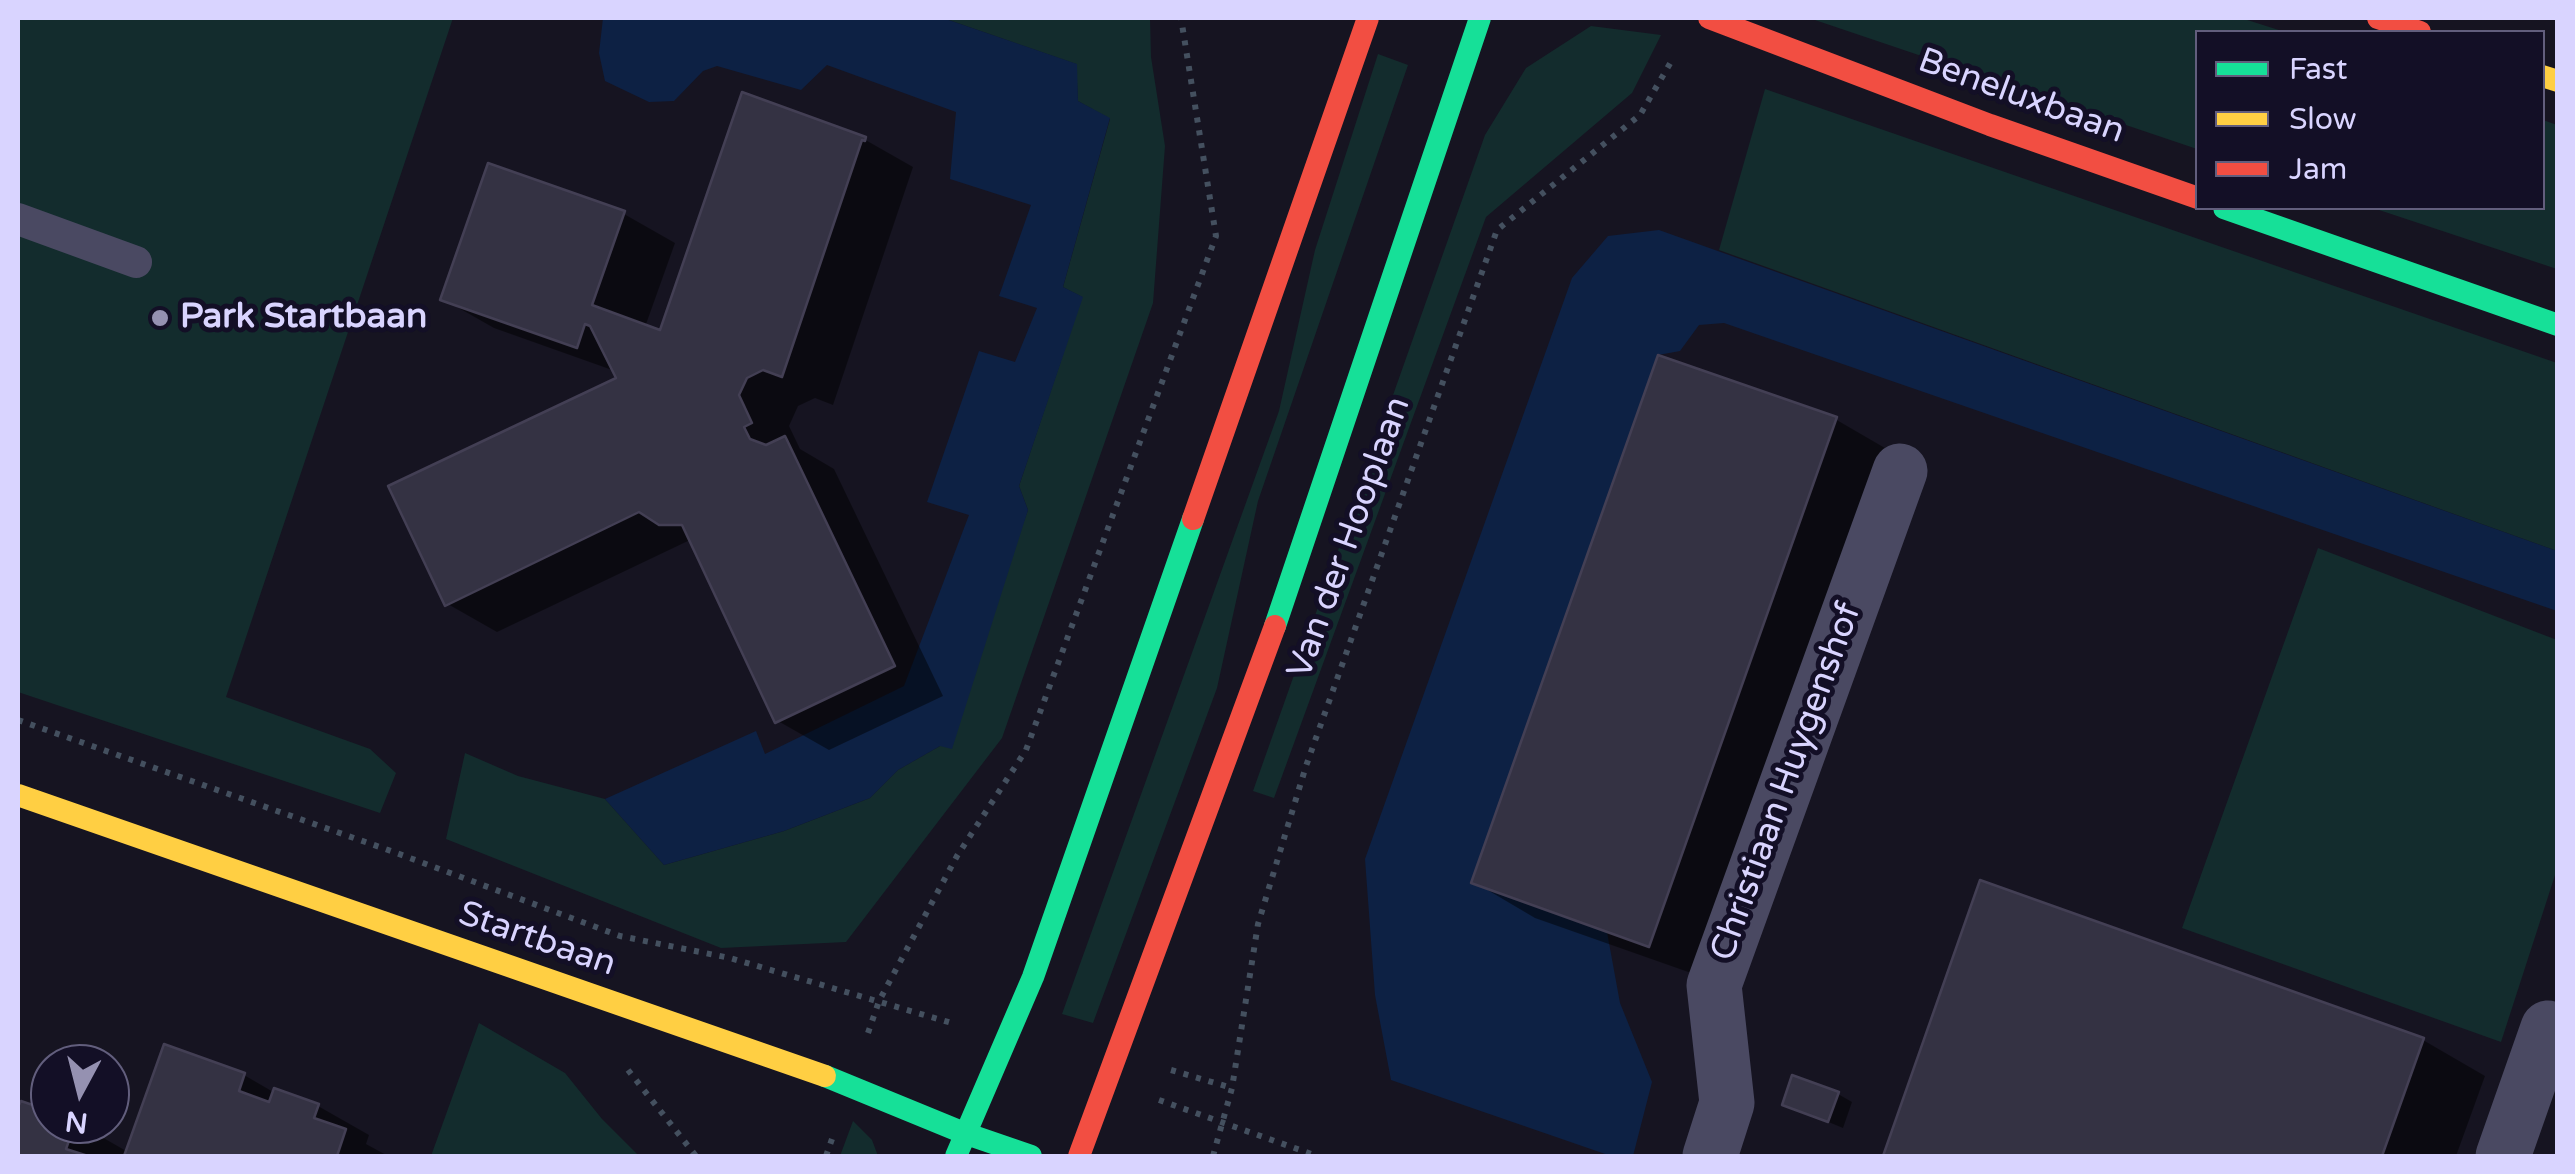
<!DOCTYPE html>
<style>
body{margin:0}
#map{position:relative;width:2575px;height:1174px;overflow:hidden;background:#161421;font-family:"Varela Round",sans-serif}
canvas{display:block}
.frame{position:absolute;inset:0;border:20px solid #d9d4ff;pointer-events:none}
.legend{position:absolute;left:2195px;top:30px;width:350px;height:180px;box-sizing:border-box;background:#130f26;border:2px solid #625e7d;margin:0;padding:12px 18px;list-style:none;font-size:30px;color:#d9d4ff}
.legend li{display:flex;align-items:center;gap:20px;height:50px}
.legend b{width:50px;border:2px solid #625e7d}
.north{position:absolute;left:30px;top:1044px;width:100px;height:100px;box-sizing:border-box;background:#130f26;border:2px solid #625e7d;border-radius:50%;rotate:187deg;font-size:28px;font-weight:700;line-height:40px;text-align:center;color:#d9d4ff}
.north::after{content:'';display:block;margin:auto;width:35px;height:45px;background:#9591b1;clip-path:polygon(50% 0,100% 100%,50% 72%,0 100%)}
</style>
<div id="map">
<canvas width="2575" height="1174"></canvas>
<div class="frame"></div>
<ul class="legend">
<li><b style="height:12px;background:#16e098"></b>Fast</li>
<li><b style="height:12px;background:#ffcf43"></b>Slow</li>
<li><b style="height:12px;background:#f24e42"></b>Jam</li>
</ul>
<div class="north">N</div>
</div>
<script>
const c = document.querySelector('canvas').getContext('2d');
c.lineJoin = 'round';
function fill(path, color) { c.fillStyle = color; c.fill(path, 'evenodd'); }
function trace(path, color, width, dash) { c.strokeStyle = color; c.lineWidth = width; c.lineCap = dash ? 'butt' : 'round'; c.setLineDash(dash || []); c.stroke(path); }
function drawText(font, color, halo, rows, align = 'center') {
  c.font = font + ' "Varela Round",sans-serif'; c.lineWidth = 10; c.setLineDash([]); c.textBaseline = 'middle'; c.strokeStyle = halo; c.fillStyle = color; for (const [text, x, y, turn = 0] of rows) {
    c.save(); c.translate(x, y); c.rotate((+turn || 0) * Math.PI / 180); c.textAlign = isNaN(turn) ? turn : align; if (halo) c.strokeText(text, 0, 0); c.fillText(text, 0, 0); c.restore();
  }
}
fill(new Path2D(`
 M 18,18 L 453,18 L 226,697 L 370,749 L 396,773 L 380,813 L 18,692 Z
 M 943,18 L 1150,18 L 1151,57 L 1165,146 L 1153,303 L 1002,738 L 846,942 L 721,948 L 446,839 L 465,753 L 518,776 L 605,799 L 664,865 L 784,831 L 870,798 L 898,770 L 940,746 L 1028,510 L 1019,486 L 1082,297 L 1063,287 L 1110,119 L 1078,101 L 1076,64 Z
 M 1809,18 L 2241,18 L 2285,32 L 2198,32 L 2197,149 Z
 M 1591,26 L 1661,35 L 1632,93 L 1486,217 L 1274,798 L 1253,791 L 1485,135 L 1526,68 Z
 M 1378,54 L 1408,65 L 1258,501 L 1217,688 L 1093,1023 L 1062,1014 L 1279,411 L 1315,250 Z
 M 1765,89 L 2557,363 L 2557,551 L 1719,250 Z
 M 2543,120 L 2557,125 L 2557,269 L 2373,208 L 2542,208 Z
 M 2318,548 L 2557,640 L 2557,869 L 2501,1042 L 2182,928 Z
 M 479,1023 L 565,1073 L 602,1119 L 639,1156 L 431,1156 Z
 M 853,1121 L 872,1140 L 878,1156 L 840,1156 Z`), '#132c2d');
fill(new Path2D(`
 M 603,18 L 943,18 L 1077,64 L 1078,101 L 1110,118 L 1063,287 L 1083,297 L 1019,486 L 1028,510 L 952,749 L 940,746 L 898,770 L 870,798 L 784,831 L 664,865 L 605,799 L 756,731 L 765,754 L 904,686 L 969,515 L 927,502 L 979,351 L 1015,362 L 1037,308 L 999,296 L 1031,205 L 950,179 L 956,112 L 827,65 L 801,90 L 717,66 L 703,71 L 674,101 L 649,102 L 605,81 L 599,53 Z
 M 1659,230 L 2557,551 L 2557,611 L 1724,323 L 1699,325 L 1680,351 L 1658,355 L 1496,824 L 1471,883 L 1607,932 L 1620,1003 L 1652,1082 L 1633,1156 L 1611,1156 L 1391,1080 L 1375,995 L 1365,859 L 1572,278 L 1608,236 Z`), '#0d2144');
fill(new Path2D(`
 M 862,138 L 913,167 L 833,405 L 815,398 L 798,406 L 789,426 L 800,449 L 834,469 L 943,696 L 829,750 L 778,721 L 690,540 L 497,632 L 446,603 L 390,485 L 395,488 L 619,379 L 615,371 L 494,328 L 443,299 L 490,166 L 624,214 L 675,243 L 645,327 L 661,333 Z
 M 1835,419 L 1897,455 L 1711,980 L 1535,918 L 1474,882 Z
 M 1982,883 L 2423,1040 L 2485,1076 L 2456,1156 L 1886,1156 Z
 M 244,1075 L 275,1093 L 318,1106 L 369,1135 L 366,1144 L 388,1156 L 18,1156 L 18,1115 L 21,1104 L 50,1113 L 50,1124 L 79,1124 L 128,1152 Z
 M 1838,1094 L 1852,1102 L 1843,1128 L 1785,1104 Z`), '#0007');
const building = new Path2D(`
 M 742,92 L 866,137 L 865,141 L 862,140 L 782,377 L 763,370 L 747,378 L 739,395 L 752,423 L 744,427 L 750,439 L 766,445 L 785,436 L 787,440 L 895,666 L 775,723 L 682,525 L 659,525 L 639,512 L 445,606 L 388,486 L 616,378 L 590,326 L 585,324 L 577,348 L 440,300 L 488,163 L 625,211 L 592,305 L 660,330 Z
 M 1658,355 L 1837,417 L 1649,947 L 1471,883 Z
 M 1980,880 L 2424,1038 L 2382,1156 L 1883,1156 Z
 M 164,1044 L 245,1073 L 239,1091 L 269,1102 L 274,1088 L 319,1104 L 314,1118 L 346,1129 L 337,1156 L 124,1156 Z
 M 1792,1075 L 1839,1092 L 1828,1122 L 1782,1105 Z
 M 21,1101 L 50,1111 L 50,1124 L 75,1124 L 66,1149 L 88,1156 L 18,1156 L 18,1107 Z`);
fill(building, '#343243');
trace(building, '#433f54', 2.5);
trace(new Path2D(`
 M 18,720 L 391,851 L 620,936 L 730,958 L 955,1024
 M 868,1033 L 879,1001 L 957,856 L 1026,750 L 1216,236 L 1181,18
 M 628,1070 L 696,1156
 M 1171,1070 L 1232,1088
 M 1159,1100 L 1317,1156
 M 826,1156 L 832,1139
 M 1213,1156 L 1232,1088 L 1258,924 L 1306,766 L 1497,230 L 1640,115 L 1672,60`), '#44505f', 6, [5, 8]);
trace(new Path2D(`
 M 18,219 L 136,262`), '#4a4962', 32);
trace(new Path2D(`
 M 1710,1156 L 1727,1103 L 1714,985 L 1900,471
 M 2503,1156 L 2548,1028 L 2558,1031`), '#4a4962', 55);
trace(new Path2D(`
 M 2224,208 L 2558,325
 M 1275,626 L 1480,18
 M 825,1076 L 964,1133 L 1031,1156
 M 956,1156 L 1033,977 L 1193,519`), '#16e098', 22);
trace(new Path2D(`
 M 2542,76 L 2558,81
 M 18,795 L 825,1076`), '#ffcf43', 22);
trace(new Path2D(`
 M 1709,18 L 1990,125 L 2198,198
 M 2378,18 L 2420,32
 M 1193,519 L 1368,18
 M 1079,1156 L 1275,626`), '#f24e42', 22);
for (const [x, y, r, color] of [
 [160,318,10,"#9591b1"]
]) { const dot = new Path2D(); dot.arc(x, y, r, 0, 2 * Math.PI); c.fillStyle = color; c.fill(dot); trace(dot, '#130f26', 4); }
drawText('35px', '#d9d4ff', '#130f26', [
 ["Beneluxbaan",2021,97,20],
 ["Van der Hooplaan",1350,538,-70],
 ["Christiaan Huygenshof",1787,782,-70],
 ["Startbaan",537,940,19]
]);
drawText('bold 35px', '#d9d4ff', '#130f26', [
 ["Park Startbaan",180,318]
], 'left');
</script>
